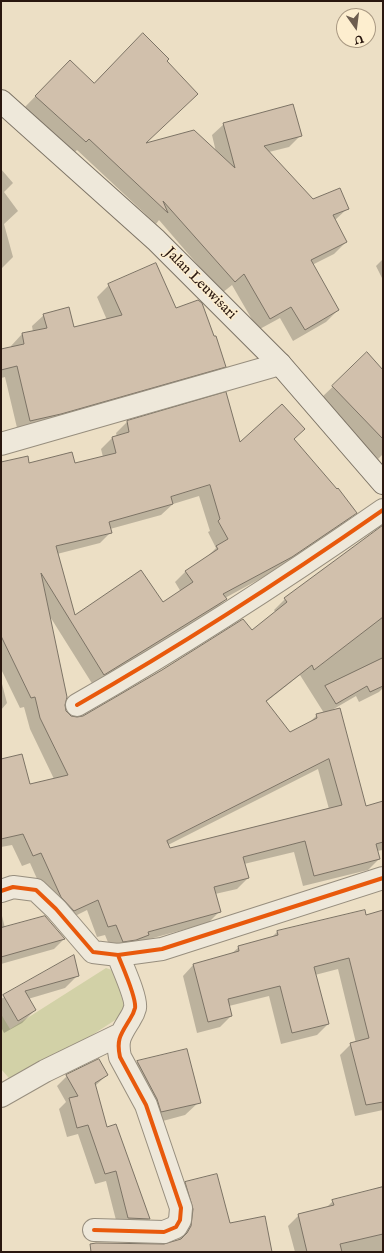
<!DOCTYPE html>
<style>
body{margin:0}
#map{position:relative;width:384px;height:1253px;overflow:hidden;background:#ecdfc5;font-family:"IM FELL English",serif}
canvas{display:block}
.frame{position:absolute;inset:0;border:2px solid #29170f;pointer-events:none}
.north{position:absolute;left:336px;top:8px;width:40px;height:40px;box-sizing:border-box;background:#fdeecf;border:1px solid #a89882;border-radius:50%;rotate:166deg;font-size:11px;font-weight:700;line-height:16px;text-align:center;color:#29170f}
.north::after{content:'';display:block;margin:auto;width:14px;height:18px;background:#6d5d4f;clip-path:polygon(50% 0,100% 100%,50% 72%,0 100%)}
</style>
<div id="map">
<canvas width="384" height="1253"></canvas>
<div class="frame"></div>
<div class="north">U</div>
</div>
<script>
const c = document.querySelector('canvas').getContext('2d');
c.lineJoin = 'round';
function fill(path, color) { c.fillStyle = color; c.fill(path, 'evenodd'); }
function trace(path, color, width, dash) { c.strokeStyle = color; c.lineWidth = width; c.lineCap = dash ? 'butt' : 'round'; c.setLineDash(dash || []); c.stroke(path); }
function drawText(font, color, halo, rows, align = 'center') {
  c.font = font + ' "IM FELL English",serif'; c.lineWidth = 3; c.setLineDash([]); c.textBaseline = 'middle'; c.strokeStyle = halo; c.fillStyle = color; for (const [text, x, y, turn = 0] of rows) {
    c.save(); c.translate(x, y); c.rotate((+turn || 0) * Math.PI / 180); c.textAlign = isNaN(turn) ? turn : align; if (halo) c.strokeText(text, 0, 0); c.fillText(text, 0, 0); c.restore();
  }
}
fill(new Path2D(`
 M 106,968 L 115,971 L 126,1013 L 15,1085 L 1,1069 L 1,1014 L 10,1029 Z`), '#d2d1a7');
fill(new Path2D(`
 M 166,61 L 143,145 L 216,152 L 212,135 L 224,124 L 301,135 L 289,147 L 269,152 L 312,201 L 348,208 L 335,220 L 346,242 L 334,254 L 312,265 L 338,310 L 326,322 L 293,341 L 280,318 L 258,330 L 232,285 L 222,293 L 159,220 L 156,224 L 77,150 L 74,153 L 24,108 L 58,73 L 94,84 Z
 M 1,169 L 13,183 L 4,192 L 18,211 L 4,224 L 13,257 L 1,269 Z
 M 383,259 L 383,280 L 376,266 Z
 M 109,285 L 176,309 L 225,366 L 213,378 L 18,432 L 5,377 L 1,378 L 1,350 L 11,348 L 11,346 L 22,334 L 33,332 L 32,326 L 44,315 L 74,328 L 107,320 L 97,297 Z
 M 367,354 L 383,371 L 383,454 L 378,459 L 320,399 Z
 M 226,394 L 240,443 L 293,440 L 355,513 L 344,524 L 280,568 L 225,598 L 226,599 L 215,610 L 93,685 L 49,615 L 66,712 L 70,716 L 77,718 L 84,717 L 252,632 L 276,613 L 274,610 L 285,599 L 383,526 L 383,688 L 379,692 L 359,702 L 356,696 L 332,710 L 366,807 L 383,802 L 383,850 L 377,851 L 379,859 L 368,870 L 303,886 L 294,852 L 244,864 L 248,878 L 237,889 L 215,894 L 219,912 L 208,923 L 142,941 L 112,952 L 105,935 L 97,937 L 87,910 L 63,922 L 50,908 L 30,863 L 22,866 L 12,845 L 1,847 L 1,760 L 30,785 L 54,779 L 30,729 L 24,707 L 20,708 L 1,669 L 1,463 L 74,464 L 103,457 L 101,449 L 112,438 L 117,437 L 116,433 L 127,422 ZM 199,496 L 210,531 L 208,532 L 216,548 L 206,558 L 186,571 L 175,582 L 181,592 L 163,603 L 75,617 L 57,554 L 100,543 L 111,532 L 110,529 L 161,515 L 173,504 ZM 300,675 L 324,713 L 317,715 L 308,724 L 290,733 L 266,702 ZM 318,769 L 329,809 L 169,849 L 168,845 Z
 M 1,680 L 7,703 L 1,710 Z
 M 364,911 L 366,916 L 383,911 L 383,1110 L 355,1116 L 340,1055 L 351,1044 L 356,1043 L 338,969 L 315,975 L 328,1024 L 317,1035 L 281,1044 L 269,996 L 229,1006 L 231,1016 L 220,1027 L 197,1033 L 183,976 L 194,964 L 230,955 L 239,947 L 271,938 L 277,932 Z
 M 1,912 L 5,928 L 64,939 L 54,949 L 1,964 Z
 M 73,957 L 78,975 L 65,988 L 28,999 L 35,1010 L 22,1023 L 4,1033 L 1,1027 L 1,999 Z
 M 186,1050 L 199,1102 L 185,1115 L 148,1125 L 123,1076 L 137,1062 Z
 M 107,1075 L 95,1086 L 106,1128 L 149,1219 L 139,1229 L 118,1228 L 106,1181 L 95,1184 L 78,1134 L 67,1137 L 59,1109 L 66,1102 L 57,1086 L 67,1076 Z
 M 186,1183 L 229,1224 L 271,1252 L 103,1252 L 164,1245 L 179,1240 L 183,1220 L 175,1193 Z
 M 383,1186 L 383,1252 L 295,1252 L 288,1226 L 299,1215 L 325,1209 L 333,1201 L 371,1191 L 374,1189 Z`), '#0003');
const building = new Path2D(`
 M 143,33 L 169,59 L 167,61 L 198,94 L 146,143 L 194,130 L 235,168 L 223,123 L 293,104 L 302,136 L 264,146 L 313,199 L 340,188 L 349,209 L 333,215 L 347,242 L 311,260 L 339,310 L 305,330 L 291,307 L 270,319 L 244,274 L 235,282 L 163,201 L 168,213 L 89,139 L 86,142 L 35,96 L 70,60 L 94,83 Z
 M 156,263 L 176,308 L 198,300 L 202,303 L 214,336 L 216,336 L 226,367 L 61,414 L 30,421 L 17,366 L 1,370 L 1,349 L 24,344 L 22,333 L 47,328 L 43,314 L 69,307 L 74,327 L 122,315 L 108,284 Z
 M 367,352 L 383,370 L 383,439 L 332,386 Z
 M 226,392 L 240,442 L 282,404 L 305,429 L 294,439 L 337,489 L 338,488 L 357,513 L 292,557 L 223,594 L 227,599 L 104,675 L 41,573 L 67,697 L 65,705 L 66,711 L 71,716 L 77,717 L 83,716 L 162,670 L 243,619 L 252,630 L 287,602 L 284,598 L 383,525 L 383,617 L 314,670 L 312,665 L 266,701 L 290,732 L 317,718 L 316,714 L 340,708 L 366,806 L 383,801 L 383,842 L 376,844 L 380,859 L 314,876 L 305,841 L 243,857 L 249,878 L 214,887 L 221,912 L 148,932 L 149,935 L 136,940 L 123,942 L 116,925 L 108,927 L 98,900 L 74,911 L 61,897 L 41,853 L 33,856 L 23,834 L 1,839 L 1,759 L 22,754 L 30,784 L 68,775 L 40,718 L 35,697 L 31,698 L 1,636 L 1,462 L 28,456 L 29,463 L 72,452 L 75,463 L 116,453 L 112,437 L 129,432 L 127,421 ZM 210,485 L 220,519 L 218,521 L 228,539 L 216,546 L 218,549 L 185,571 L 193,582 L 163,602 L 141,570 L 75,615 L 56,546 L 112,533 L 109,522 L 173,504 L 171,497 ZM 329,759 L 342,805 L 170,848 L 167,841 Z
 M 383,658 L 383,686 L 370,692 L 367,686 L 336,704 L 325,686 Z
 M 365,910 L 366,915 L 383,910 L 383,1102 L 366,1105 L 350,1043 L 369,1038 L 349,958 L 314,967 L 329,1024 L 292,1033 L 280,986 L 228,999 L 232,1016 L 208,1022 L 193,964 L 239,951 L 238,946 L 278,935 L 277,931 Z
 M 45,916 L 65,939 L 1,957 L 1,928 Z
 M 74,955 L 79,976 L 25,991 L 36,1010 L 18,1021 L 3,995 Z
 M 187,1049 L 201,1103 L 161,1112 L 157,1099 L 137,1061 Z
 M 99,1059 L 108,1075 L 95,1083 L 107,1127 L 116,1124 L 150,1219 L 128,1218 L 116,1171 L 105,1174 L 88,1125 L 77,1128 L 69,1098 L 78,1096 L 66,1075 Z
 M 217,1174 L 230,1223 L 265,1216 L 272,1252 L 91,1252 L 90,1244 L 96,1243 L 164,1244 L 181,1239 L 187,1233 L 191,1226 L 193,1209 L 185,1182 Z
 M 383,1187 L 383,1234 L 340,1244 L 342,1252 L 307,1252 L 298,1214 L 334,1205 L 332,1200 Z`);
fill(building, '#d1c0ac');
trace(building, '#7c7365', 1);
const street = new Path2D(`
 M 1,444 L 280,364
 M 77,705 C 182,645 284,579 383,510
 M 1,891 L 13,887 L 36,890 L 56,909 L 93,952 L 118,955 L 162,949 L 383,878
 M 1,1096 L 45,1071 L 121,1034
 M 94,1230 L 164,1232 L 176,1227 L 180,1220 L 181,1208 L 146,1105 L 120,1057 C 116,1039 121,1034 130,1019 C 132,1016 134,1012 135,1008 C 137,998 122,966 118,955`);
const secondary = new Path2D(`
 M 1,101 L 156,240 L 280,364 L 383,483`);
trace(street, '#978e7e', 24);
trace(secondary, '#7c7365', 24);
trace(street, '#eee8da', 22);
trace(secondary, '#eee8da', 22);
trace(new Path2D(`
 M 77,705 C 182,645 284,579 383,510
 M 1,891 L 13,887 L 36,890 L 56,909 L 93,952 L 118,955 L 162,949 L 383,878
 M 94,1230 L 164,1232 L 176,1227 L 180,1220 L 181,1208 L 146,1105 L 120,1057 C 116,1039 121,1034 130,1019 C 132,1016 134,1012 135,1008 C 137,998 122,966 118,955`), '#e8590c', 4);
drawText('15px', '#29170f', '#fdeecf', [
 ["Jalan Leuwisari",200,284,45]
]);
</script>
